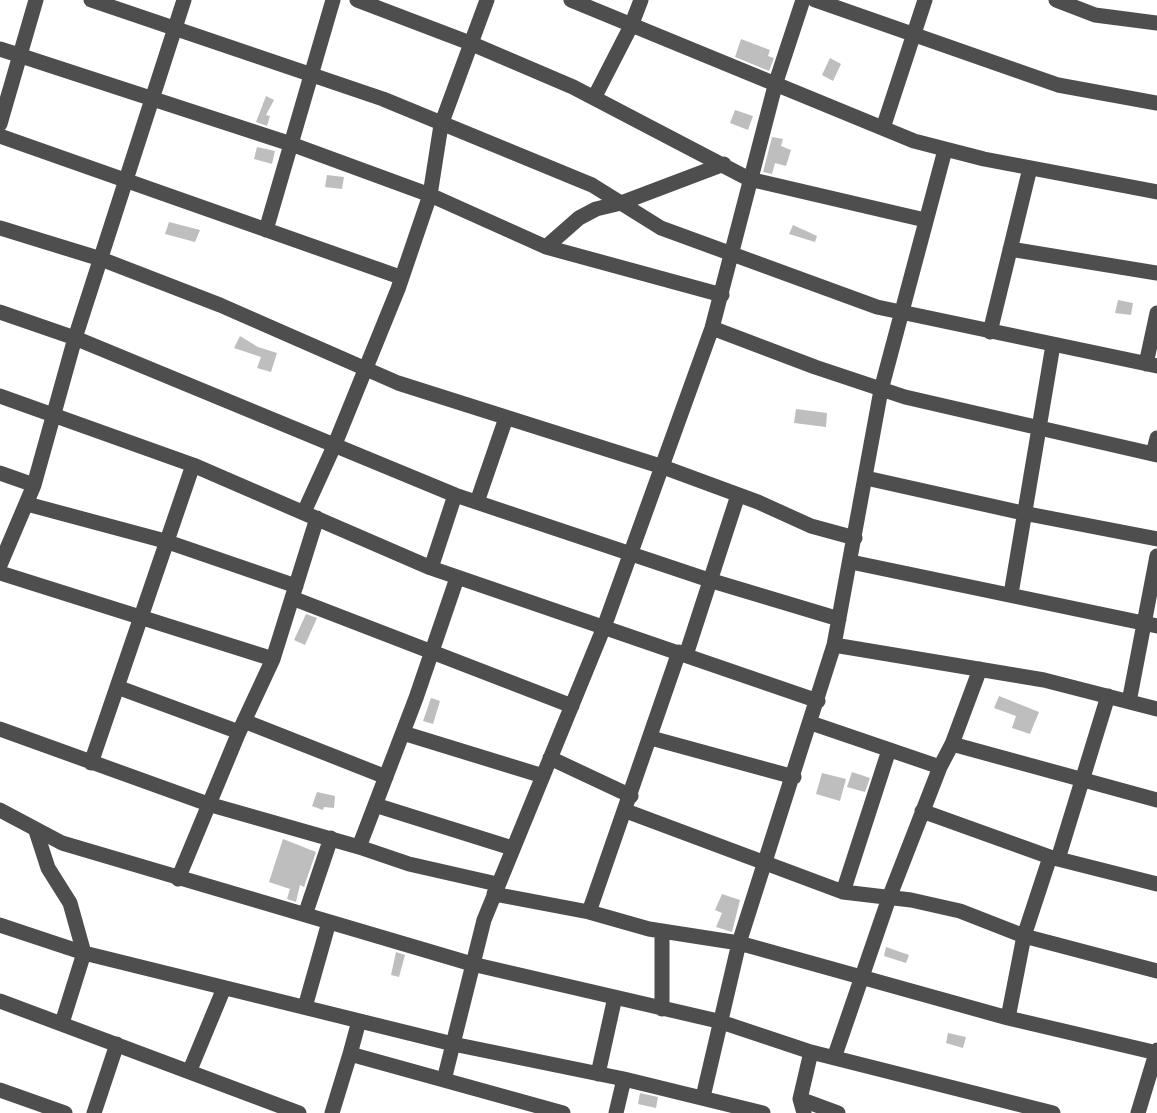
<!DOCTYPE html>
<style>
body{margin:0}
canvas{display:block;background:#fff}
</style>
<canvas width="1157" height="1113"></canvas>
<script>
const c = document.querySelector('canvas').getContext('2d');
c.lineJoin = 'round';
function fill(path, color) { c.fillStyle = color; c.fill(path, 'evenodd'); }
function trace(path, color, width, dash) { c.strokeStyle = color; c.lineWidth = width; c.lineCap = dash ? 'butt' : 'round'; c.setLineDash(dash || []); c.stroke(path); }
fill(new Path2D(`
 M 741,39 L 770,50 L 768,56 L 774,58 L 769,71 L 735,57 Z
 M 830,58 L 841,64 L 833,81 L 822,75 Z
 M 266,96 L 274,100 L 266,115 L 270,116 L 267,126 L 256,122 Z
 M 735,110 L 753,116 L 748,130 L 730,123 Z
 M 772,137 L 783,139 L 781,146 L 791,150 L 786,166 L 775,163 L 772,174 L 763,172 Z
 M 257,147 L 275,151 L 272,164 L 254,159 Z
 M 327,175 L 344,177 L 342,189 L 325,187 Z
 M 169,222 L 200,230 L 195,242 L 165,234 Z
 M 793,225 L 817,236 L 815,242 L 789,234 Z
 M 1118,300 L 1133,303 L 1131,315 L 1115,313 Z
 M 240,336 L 258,347 L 277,353 L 271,372 L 257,368 L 261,357 L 234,348 Z
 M 796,409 L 827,413 L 826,427 L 794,423 Z
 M 306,614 L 317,618 L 305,645 L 294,640 Z
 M 999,696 L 1039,712 L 1030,734 L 1012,728 L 1016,716 L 994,708 Z
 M 431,698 L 440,701 L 433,724 L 423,721 Z
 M 852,772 L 870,778 L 865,792 L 847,787 Z
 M 822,773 L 846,779 L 840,801 L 816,794 Z
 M 317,792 L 335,796 L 334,808 L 324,807 L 323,810 L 312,806 Z
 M 283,839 L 316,852 L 304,887 L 300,885 L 296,902 L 287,899 L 290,889 L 269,882 Z
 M 722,894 L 740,900 L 732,932 L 716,927 L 722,913 L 715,910 Z
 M 886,947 L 909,955 L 906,963 L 884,956 Z
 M 396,952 L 405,955 L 399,977 L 391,975 Z
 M 948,1033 L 966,1037 L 963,1048 L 946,1043 Z
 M 640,1093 L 658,1097 L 656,1108 L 638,1104 Z`), '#bebebe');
trace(new Path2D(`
 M 91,0 L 383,99 L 592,185 L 661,228 L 877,307 L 1157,366
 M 357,0 L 470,43 L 573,87 L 749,179 L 925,220
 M 571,0 L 914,141 L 984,159 L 1157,192
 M 815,0 L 1058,85 L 1157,103
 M 1056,0 L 1095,15 L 1157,23
 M 0,49 L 291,144 L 430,195 L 546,247 L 722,295
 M 594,98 L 631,26 L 641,0
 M 0,124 L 36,0
 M 883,128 L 925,0
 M 0,136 L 400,277
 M 0,228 L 101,259 L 220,305 L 398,383 L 663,467 L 758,502 L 811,526 L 855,538
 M 266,230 L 333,0
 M 546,247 L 579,218 L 596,209 L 621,203 L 724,164
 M 1010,249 L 1157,273
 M 0,312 L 75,338 L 455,495 L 709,580 L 839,619
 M 712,328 L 815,367 L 905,397 L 1157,455
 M 990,332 L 1030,168
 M 1146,364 L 1157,313
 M 0,396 L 193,465 L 431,568 L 818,701
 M 1153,454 L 1157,438
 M 0,473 L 34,485
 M 866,478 L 1023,513 L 1157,539
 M 477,502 L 506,418
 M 27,504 L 165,541 L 296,586
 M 304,512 L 335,444 L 398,289 L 430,195 L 441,125 L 487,0
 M 851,562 L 1157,626
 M 0,565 L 34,485 L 75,338 L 184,0
 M 431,568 L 455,495
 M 0,573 L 273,659
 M 1011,594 L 1053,345
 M 292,598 L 572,706
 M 834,645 L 1044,680 L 1157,709
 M 686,655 L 738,495
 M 117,687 L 239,732
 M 1129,702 L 1157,556
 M 244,721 L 386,777
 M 811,723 L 940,767 L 952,744 L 1157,800
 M 0,729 L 208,804 L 359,847 L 409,864 L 497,884
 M 403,733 L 543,776
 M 651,738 L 794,777
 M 952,744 L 980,669
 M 550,758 L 631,796
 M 91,763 L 193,465
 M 375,805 L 512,848
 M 0,810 L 62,843 L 472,964 L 718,1021 L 811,1052 L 1053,1113
 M 626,811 L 843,892 L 911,900 L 960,911 L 1024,936 L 1157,971
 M 922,811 L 1050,857 L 1157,884
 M 36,831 L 48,868 L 70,903 L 84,953 L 62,1023
 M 359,847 L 416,698 L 457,578
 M 1058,859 L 1108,696
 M 178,879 L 239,732 L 273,659 L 317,518
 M 843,892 L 889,750
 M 494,894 L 589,912 L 649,929 L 739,943 L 1008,1018 L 1157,1053
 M 589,912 L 679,652
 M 305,915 L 331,838
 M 0,925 L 84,953 L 453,1044 L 624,1079 L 763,1113
 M 662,931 L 662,1009
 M 0,1001 L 299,1113
 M 305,1007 L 329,922
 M 1008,1018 L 1024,936 L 1050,857
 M 350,1054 L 359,1021
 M 834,1058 L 889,898 L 940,767
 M 190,1070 L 224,988
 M 598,1074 L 615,997
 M 444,1080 L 484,920 L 604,627 L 712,328 L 776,82 L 803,0
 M 0,1090 L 65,1113
 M 703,1097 L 739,943 L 834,645 L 881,390 L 945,150
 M 800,1099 L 838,1113
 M 94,1113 L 117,1044
 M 332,1113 L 350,1054 L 563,1113
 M 616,1113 L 624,1079
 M 804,1113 L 800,1099 L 811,1052
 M 1138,1113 L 1157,1050`), '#4e4e4e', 15);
</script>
